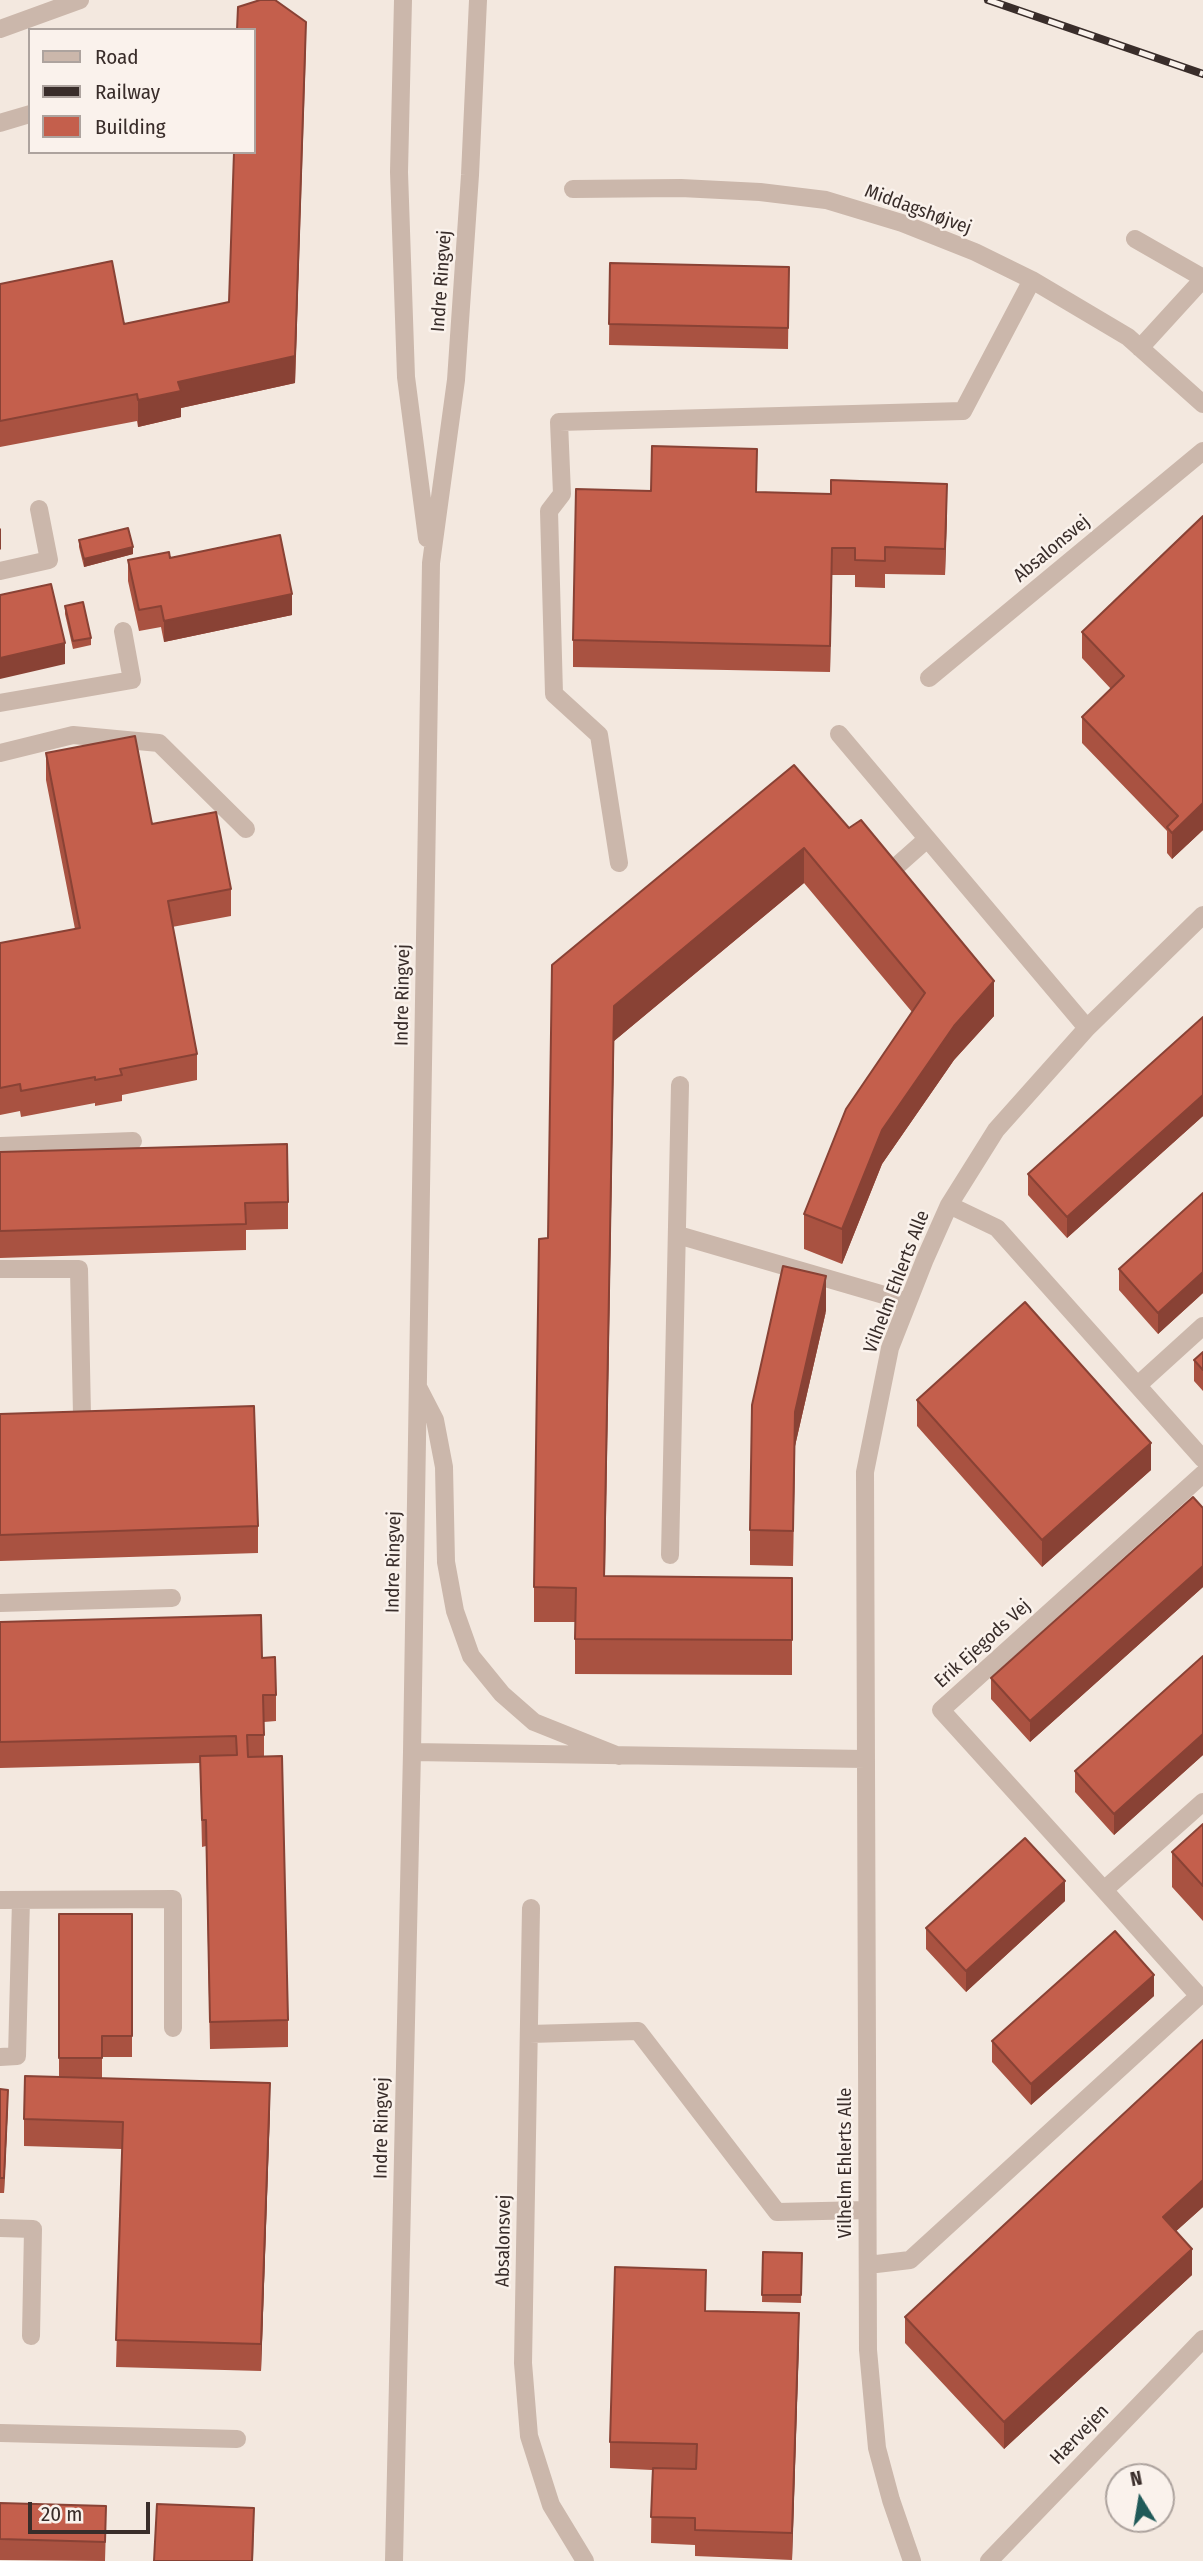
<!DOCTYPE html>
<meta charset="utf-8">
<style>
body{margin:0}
#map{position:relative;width:1203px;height:2561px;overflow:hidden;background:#f3e8df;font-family:"Fira Sans Condensed",sans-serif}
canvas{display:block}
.legend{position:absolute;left:28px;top:28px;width:228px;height:126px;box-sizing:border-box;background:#faf2ec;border:2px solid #ada39e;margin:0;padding:9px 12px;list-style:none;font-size:21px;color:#392d2a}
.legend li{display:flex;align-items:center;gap:14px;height:35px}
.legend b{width:35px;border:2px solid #ada39e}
.north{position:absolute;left:1105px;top:2463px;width:70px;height:70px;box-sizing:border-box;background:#faf2ec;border:2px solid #ada39e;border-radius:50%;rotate:349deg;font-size:19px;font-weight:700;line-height:28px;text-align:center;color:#392d2a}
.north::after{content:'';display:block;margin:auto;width:24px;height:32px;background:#205a59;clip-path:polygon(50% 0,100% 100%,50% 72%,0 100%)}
.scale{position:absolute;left:28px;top:2502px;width:122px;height:32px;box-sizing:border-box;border:4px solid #392d2a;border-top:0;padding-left:9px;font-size:21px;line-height:24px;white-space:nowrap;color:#392d2a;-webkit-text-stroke:5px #faf2ec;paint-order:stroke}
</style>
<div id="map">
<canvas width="1203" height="2561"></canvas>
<ul class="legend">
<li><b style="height:9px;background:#cbb7ab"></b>Road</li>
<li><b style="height:9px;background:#392d2a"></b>Railway</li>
<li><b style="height:19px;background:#c45f4c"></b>Building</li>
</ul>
<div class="north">N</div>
<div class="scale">20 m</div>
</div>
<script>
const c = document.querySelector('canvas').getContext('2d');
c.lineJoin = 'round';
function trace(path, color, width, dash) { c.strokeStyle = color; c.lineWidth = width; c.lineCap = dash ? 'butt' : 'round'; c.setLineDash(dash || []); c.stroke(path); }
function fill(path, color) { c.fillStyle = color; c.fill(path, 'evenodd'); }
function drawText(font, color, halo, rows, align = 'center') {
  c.font = font + ' "Fira Sans Condensed",sans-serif'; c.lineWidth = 5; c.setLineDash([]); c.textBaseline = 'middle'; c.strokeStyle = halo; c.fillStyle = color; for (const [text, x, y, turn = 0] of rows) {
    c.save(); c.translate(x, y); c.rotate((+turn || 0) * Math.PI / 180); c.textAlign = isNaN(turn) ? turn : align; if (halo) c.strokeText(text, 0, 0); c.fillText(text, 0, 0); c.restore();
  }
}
trace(new Path2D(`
 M 403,0 L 399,172 L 406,377 L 427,538
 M 0,29 L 80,0
 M 0,123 L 30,114
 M 573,189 L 681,188 L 760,192 L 826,200 L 902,223 L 975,252 L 1032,280 L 1128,337 L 1203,404
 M 1135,239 L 1203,278
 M 1140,348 L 1203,279
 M 0,571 L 49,560 L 39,509
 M 929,678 L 1203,451
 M 0,703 L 132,680 L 123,631
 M 839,734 L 1087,1028
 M 0,753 L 73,735 L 159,743 L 246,829
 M 619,863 L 599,735 L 554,694 L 549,511 L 562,494 L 559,422 L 963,411 L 1032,280
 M 882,879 L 926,840
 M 0,1146 L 133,1141
 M 949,1205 L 997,1228 L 1203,1459
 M 678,1235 L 908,1302
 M 0,1269 L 79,1269 L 82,1415
 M 1138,1385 L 1203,1326
 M 419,1389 L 435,1420 L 444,1467 L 446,1562 L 455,1611 L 471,1656 L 502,1694 L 534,1722 L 619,1756
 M 1203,1474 L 941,1710 L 1104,1890 L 1203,1802
 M 670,1555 L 680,1085
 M 0,1603 L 172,1598
 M 412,1752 L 865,1759
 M 0,1900 L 173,1899 L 173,2028
 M 531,1908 L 523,2363 L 529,2436 L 551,2505 L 585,2561
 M 529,2034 L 638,2031 L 777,2212 L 867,2210
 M 0,2057 L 17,2056 L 21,1900
 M 0,2228 L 33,2229 L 31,2336
 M 868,2265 L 910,2260 L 1199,1996 L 1104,1890
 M 0,2433 L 237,2439
 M 394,2561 L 412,1752 L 431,563 L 456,380 L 470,175 L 478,0
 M 912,2561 L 891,2500 L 877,2448 L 868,2350 L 865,1472 L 890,1348 L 925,1259 L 949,1205 L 996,1130 L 1087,1028 L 1203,915
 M 989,2561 L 1203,2339`), '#cbb7ab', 18);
const rail = new Path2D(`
 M 988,0 L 1203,74`);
trace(rail, '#392d2a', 8);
trace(rail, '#faf2ec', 5, [16]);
fill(new Path2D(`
 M 306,48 L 295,383 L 181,408 L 181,417 L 138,427 L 137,421 L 0,447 L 0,284 L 124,324 L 229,302 Z
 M 610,263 L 789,267 L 788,349 L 609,345 Z
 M 757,492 L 947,510 L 945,575 L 885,574 L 885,588 L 855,587 L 855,575 L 832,575 L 830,672 L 573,667 L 573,640 Z
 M 1203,516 L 1203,830 L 1172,859 L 1167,853 L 1167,831 L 1082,743 L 1082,717 L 1111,689 L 1082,658 L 1082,632 Z
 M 79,540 L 133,554 L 84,567 L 79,547 Z
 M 170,558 L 292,615 L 164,642 L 161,627 L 139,631 L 128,581 L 128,560 Z
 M 65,606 L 91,638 L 91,645 L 73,649 L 65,614 Z
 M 46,753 L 152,824 L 231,889 L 231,916 L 172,927 L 197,1054 L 197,1080 L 122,1095 L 122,1101 L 95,1106 L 95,1103 L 21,1117 L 20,1111 L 0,1115 L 0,943 L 75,929 L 46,780 Z
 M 794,765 L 994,1016 L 954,1060 L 882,1164 L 842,1264 L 804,1249 L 804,1214 L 912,1012 L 804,883 L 614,1041 L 605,1576 L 792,1578 L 792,1675 L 575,1674 L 575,1622 L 534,1622 L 534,1587 L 548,1238 L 552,965 Z
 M 1203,1017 L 1203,1116 L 1067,1238 L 1028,1195 L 1028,1174 Z
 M 0,1152 L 288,1202 L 288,1229 L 246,1230 L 246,1250 L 0,1258 Z
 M 1203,1193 L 1203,1293 L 1158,1334 L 1119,1290 L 1119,1269 Z
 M 826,1311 L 795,1446 L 793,1566 L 750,1565 L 750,1530 Z
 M 1203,1352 L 1203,1391 L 1194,1381 L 1194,1360 Z
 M 917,1400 L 1151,1470 L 1042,1567 L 917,1426 Z
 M 0,1414 L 258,1526 L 258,1553 L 0,1561 Z
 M 1203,1508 L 1203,1587 L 1030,1742 L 991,1699 L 991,1678 Z
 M 0,1622 L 262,1658 L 276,1695 L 276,1721 L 264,1722 L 264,1756 L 288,2020 L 288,2047 L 210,2049 L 206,1846 L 202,1847 L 200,1763 L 0,1768 Z
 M 1203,1656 L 1203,1755 L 1114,1835 L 1075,1792 L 1075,1771 Z
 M 1203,1824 L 1203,1921 L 1172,1887 L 1172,1852 Z
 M 1065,1901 L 966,1992 L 926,1949 L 926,1928 Z
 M 59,1914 L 132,1914 L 132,2057 L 102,2057 L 102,2078 L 270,2109 L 261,2371 L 116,2367 L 122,2149 L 24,2146 L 24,2119 L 59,2077 Z
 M 1154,1996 L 1031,2105 L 992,2062 L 992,2041 Z
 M 1203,2040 L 1203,2207 L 1176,2231 L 1192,2275 L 1004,2449 L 905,2343 L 905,2317 Z
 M 0,2089 L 8,2104 L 4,2193 L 0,2193 Z
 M 763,2252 L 802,2253 L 801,2303 L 762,2302 Z
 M 706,2311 L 799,2340 L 792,2560 L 695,2556 L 695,2545 L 651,2543 L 652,2470 L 610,2468 L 610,2442 Z
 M 0,2503 L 106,2527 L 105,2561 L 0,2560 Z`), '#a95241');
fill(new Path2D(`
 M 306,22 L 295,383 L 181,408 L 181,417 L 138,427 L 138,400 L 178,382 L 295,356 Z
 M 947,484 L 947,510 L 945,575 L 945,549 Z
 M 1,528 L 1,549 L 0,550 L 0,529 Z
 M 133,547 L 133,554 L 84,567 L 84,559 Z
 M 832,548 L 832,575 L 830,672 L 830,646 Z
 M 292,594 L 292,615 L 164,642 L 164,621 Z
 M 65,643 L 65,664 L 0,679 L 0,658 Z
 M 1203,803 L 1203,830 L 1172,859 L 1172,833 Z
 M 804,848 L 804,883 L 614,1041 L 604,1611 L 614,1006 Z
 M 994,981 L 994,1016 L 954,1060 L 882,1164 L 842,1264 L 842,1229 L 882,1130 L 954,1026 Z
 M 1203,1095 L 1203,1116 L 1067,1238 L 1067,1217 Z
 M 1203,1272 L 1203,1293 L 1158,1334 L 1158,1313 Z
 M 826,1276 L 826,1311 L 795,1446 L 793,1566 L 795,1412 Z
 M 1151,1443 L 1151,1470 L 1042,1567 L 1042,1540 Z
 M 1203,1566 L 1203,1587 L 1030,1742 L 1030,1721 Z
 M 1203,1734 L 1203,1755 L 1114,1835 L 1114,1814 Z
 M 1065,1881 L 1065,1901 L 966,1992 L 966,1971 Z
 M 1154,1975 L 1154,1996 L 1031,2105 L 1031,2084 Z
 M 270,2083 L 270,2109 L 261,2371 L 261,2344 Z
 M 8,2090 L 8,2104 L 4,2193 L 4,2178 Z
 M 1203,2180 L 1203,2207 L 1163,2243 L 1163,2217 Z
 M 1192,2249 L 1192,2275 L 1004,2449 L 1004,2422 Z
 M 799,2313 L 799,2340 L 792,2560 L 792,2533 Z
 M 254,2508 L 253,2561 L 252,2561 Z`), '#894235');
const building = new Path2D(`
 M 260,0 L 275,0 L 306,22 L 295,356 L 178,382 L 181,391 L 138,400 L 137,394 L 0,421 L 0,284 L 112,261 L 124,324 L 229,302 L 234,152 L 254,152 L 254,30 L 237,30 L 238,7 Z
 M 610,263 L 789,267 L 788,328 L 609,324 Z
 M 652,446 L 757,449 L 756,492 L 831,494 L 831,480 L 947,484 L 945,549 L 885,547 L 885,561 L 855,560 L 855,548 L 832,548 L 830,646 L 573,640 L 576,489 L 651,491 Z
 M 1203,516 L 1203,803 L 1172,833 L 1167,827 L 1178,816 L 1082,717 L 1124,676 L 1082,632 Z
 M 128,528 L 133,547 L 84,559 L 79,540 Z
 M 280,535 L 292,594 L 164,621 L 161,606 L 139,610 L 128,560 L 169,552 L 170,558 Z
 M 51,584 L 65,643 L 0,658 L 0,595 Z
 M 83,602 L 91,638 L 73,641 L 65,606 Z
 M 135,736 L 152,824 L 216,812 L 231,889 L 168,901 L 197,1054 L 120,1069 L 122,1075 L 95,1080 L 95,1077 L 21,1091 L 20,1084 L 0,1088 L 0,943 L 80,928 L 46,753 Z
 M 794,765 L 849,828 L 861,820 L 994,981 L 954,1026 L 882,1130 L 842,1229 L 804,1214 L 846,1109 L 925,993 L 804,848 L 614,1006 L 604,1576 L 792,1578 L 792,1640 L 575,1639 L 576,1588 L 534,1587 L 539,1239 L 548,1238 L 552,965 Z
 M 1203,1017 L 1203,1095 L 1067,1217 L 1028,1174 Z
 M 287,1144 L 288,1202 L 245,1203 L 246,1224 L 0,1231 L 0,1152 Z
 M 1203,1193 L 1203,1272 L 1158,1313 L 1119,1269 Z
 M 783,1266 L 826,1276 L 795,1412 L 793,1531 L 750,1530 L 752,1405 Z
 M 1025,1302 L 1151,1443 L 1042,1540 L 917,1400 Z
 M 1203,1352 L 1203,1370 L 1194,1360 Z
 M 254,1406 L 258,1526 L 0,1535 L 0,1414 Z
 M 1193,1497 L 1203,1508 L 1203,1566 L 1030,1721 L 991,1678 Z
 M 261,1615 L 262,1658 L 275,1657 L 276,1695 L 263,1695 L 264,1735 L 247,1735 L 248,1757 L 282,1756 L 288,2020 L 210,2022 L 206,1820 L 202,1820 L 200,1756 L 237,1755 L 236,1736 L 0,1742 L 0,1622 Z
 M 1203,1656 L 1203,1734 L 1114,1814 L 1075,1771 Z
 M 1203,1824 L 1203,1886 L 1172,1852 Z
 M 1025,1838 L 1065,1881 L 966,1971 L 926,1928 Z
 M 59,1914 L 132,1914 L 132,2036 L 102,2036 L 102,2058 L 59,2058 Z
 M 1115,1931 L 1154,1975 L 1031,2084 L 992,2041 Z
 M 1203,2040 L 1203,2180 L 1163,2217 L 1192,2249 L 1004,2422 L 905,2317 Z
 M 25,2076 L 270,2083 L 261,2344 L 116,2340 L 123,2122 L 24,2119 Z
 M 0,2089 L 8,2090 L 4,2178 L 0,2178 Z
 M 763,2252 L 802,2253 L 801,2295 L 762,2295 Z
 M 615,2267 L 706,2270 L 705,2311 L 799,2313 L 792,2533 L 695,2530 L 695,2518 L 651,2517 L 653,2468 L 696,2469 L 697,2444 L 610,2442 Z
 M 0,2503 L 106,2506 L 105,2542 L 0,2539 Z
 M 157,2504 L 254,2508 L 252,2561 L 154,2561 Z`);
fill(building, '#c45f4c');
trace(building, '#894235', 2);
drawText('19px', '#392d2a', '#faf2ec', [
 ["Middagshøjvej",918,210,20],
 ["Indre Ringvej",442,281,-86],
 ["Absalonsvej",1052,549,-40],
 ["Indre Ringvej",403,995,-89],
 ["Vilhelm Ehlerts Alle",897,1282,-69],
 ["Indre Ringvej",394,1562,-89],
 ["Erik Ejegods Vej",983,1644,-42],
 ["Indre Ringvej",382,2128,-89],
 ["Vilhelm Ehlerts Alle",846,2163,-90],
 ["Absalonsvej",504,2241,-89],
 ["Hærvejen",1080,2435,-46]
]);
</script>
